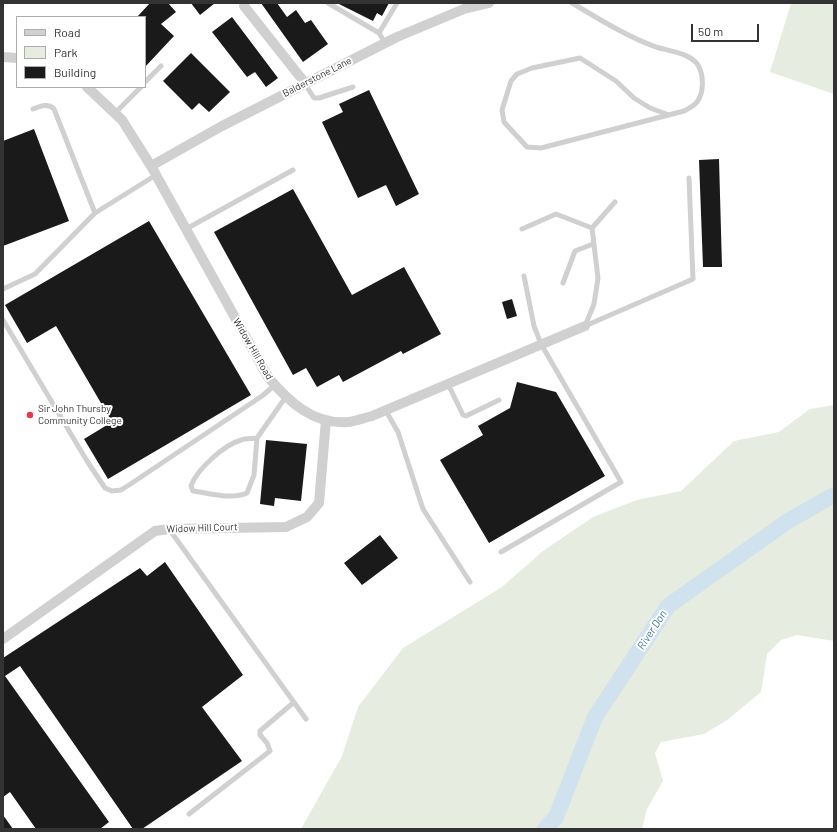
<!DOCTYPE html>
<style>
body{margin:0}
#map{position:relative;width:837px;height:832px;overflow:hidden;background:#fff;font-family:Barlow,sans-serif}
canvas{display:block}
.frame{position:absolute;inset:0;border:4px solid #333;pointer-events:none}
.legend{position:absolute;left:16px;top:16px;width:130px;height:72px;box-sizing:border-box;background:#fff;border:1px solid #adadad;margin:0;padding:5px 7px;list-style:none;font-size:12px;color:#333}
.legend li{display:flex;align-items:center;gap:8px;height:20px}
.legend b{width:20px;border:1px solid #adadad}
.scale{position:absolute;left:691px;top:24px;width:68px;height:18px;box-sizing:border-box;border:2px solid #333;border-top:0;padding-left:5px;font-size:12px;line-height:14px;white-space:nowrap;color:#333;-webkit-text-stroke:3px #fff;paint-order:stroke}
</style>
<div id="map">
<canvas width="837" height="832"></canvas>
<div class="frame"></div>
<ul class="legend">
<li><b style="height:5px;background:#d0d0d0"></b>Road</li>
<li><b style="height:11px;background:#e6ecdf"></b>Park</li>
<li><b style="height:11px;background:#1a1a1a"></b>Building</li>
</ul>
<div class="scale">50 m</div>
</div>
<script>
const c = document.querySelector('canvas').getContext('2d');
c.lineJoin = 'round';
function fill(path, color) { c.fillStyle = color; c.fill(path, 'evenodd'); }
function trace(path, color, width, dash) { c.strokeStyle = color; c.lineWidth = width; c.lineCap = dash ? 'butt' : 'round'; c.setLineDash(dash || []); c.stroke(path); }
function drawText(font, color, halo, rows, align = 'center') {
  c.font = font + ' Barlow,sans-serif'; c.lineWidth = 4; c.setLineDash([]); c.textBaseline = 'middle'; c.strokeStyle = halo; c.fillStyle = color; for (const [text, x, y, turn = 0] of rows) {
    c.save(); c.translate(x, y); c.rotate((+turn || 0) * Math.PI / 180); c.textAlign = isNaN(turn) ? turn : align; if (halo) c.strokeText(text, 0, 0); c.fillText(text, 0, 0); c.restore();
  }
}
fill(new Path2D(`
 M 791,3 L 834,3 L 834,94 L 770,72 Z
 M 834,405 L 834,641 L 797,635 L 781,640 L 767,654 L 761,692 L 727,720 L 704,734 L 661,742 L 655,753 L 663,781 L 647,809 L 642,829 L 301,829 L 342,756 L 358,707 L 403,648 L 502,587 L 543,551 L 593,517 L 637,500 L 681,491 L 734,441 L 779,432 L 810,409 Z`), '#e6ecdf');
trace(new Path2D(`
 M 545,829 L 556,817 L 595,717 L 668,606 L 788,521 L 834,495`), '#cfe2ee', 16);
fill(new Path2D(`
 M 150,3 L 168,3 L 176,12 L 161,24 L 174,36 L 145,67 L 145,17 L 137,17 Z
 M 191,3 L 215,3 L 200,15 Z
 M 261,3 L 277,3 L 287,17 L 296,10 L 305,23 L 311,20 L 328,44 L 303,62 Z
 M 337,3 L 389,3 L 382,16 L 377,13 L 373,21 Z
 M 232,17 L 278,78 L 266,87 L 255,72 L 247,77 L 212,32 Z
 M 191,53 L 230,92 L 209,112 L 199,103 L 192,110 L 163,81 Z
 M 369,90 L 419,194 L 396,206 L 386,185 L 358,198 L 322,122 L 343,112 L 339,104 Z
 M 34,129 L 69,221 L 3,246 L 3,141 Z
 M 719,159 L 722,267 L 703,267 L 699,160 Z
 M 293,189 L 352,295 L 404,267 L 441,334 L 403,354 L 401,351 L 343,382 L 339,375 L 317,387 L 306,368 L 293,375 L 214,232 Z
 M 149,221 L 251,395 L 108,479 L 84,439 L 112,422 L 56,326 L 27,343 L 5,305 Z
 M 512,299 L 517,316 L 507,319 L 502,302 Z
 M 517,382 L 556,392 L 605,476 L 489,543 L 440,460 L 483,435 L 478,426 L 510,408 Z
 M 266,440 L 307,444 L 301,501 L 275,498 L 274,506 L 260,504 Z
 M 380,535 L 398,558 L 362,585 L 344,563 Z
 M 165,562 L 243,675 L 202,707 L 242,761 L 142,829 L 133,829 L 20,666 L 5,676 L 109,822 L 100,829 L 36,829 L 10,792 L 3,797 L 3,658 L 140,568 L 147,576 Z
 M 3,815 L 13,829 L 3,829 Z`), '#1a1a1a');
trace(new Path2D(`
 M 328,3 L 379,33
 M 572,3 C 599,19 626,36 656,47 C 669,51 690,53 698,65 C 704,75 704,93 697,102 C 694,106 688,109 684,111 L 541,148 L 527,147 L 504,122 L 502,110 L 511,81 L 517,74 L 532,68 L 580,58 L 616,81 L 634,98 L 650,108 L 669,115
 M 385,43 L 379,33 L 397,3
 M 145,82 L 161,66
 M 305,84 L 314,98 L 319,98 L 353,87
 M 33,109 C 41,106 48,103 54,109 L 95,213
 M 115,113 L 141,87
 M 592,228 L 615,202
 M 186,229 L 293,170
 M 522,229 L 556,214 L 592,228 L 598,278 L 594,304 L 585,326
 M 563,283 L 575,251 L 593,244
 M 3,289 L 35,274 L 95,213 L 156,175
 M 3,320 L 87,461 L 105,488 L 112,491 L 121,490 L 129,485 L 262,396 L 275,385
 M 585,326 L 693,279 L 689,178
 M 448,384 L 463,415 L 466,416 L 499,400
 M 386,411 L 398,432 L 423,509 L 470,582
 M 257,438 C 252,439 246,438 241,440 C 224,445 197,469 191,486 L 193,491 C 209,493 231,500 247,493 L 254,475 L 257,438 L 285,398
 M 169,529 L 306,719
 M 501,552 L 621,482 L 541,344 L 534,326 L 524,276
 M 189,814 L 270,751 L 267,743 L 260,735 L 260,731 L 293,703`), '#d0d0d0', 5);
trace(new Path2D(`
 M 244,6 L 305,83
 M 3,57 L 17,58
 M 87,87 L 122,120 L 151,166 L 268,377 C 288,401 313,425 348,422 C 356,421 364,418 372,416 L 585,326
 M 151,166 L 222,126 L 397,37 L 464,9 L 489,3
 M 3,639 L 155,531 L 169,529 L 286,527 L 307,517 L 319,503 L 326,420`), '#d0d0d0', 10);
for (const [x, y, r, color] of [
 [30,415,4,"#e63946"]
]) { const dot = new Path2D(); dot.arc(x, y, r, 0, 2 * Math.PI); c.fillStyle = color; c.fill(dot); trace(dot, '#fff', 1.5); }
drawText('10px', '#333', '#fff', [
 ["Balderstone Lane",317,77,-27],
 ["Widow Hill Road",253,349,60],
 ["Widow Hill Court",202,528,-2]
]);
drawText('10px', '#333', '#fff', [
 ["Sir John Thursby",38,409],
 ["Community College",38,421]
], 'left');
drawText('italic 11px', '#3f7597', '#fff', [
 ["River Don",652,630,-57]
]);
</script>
